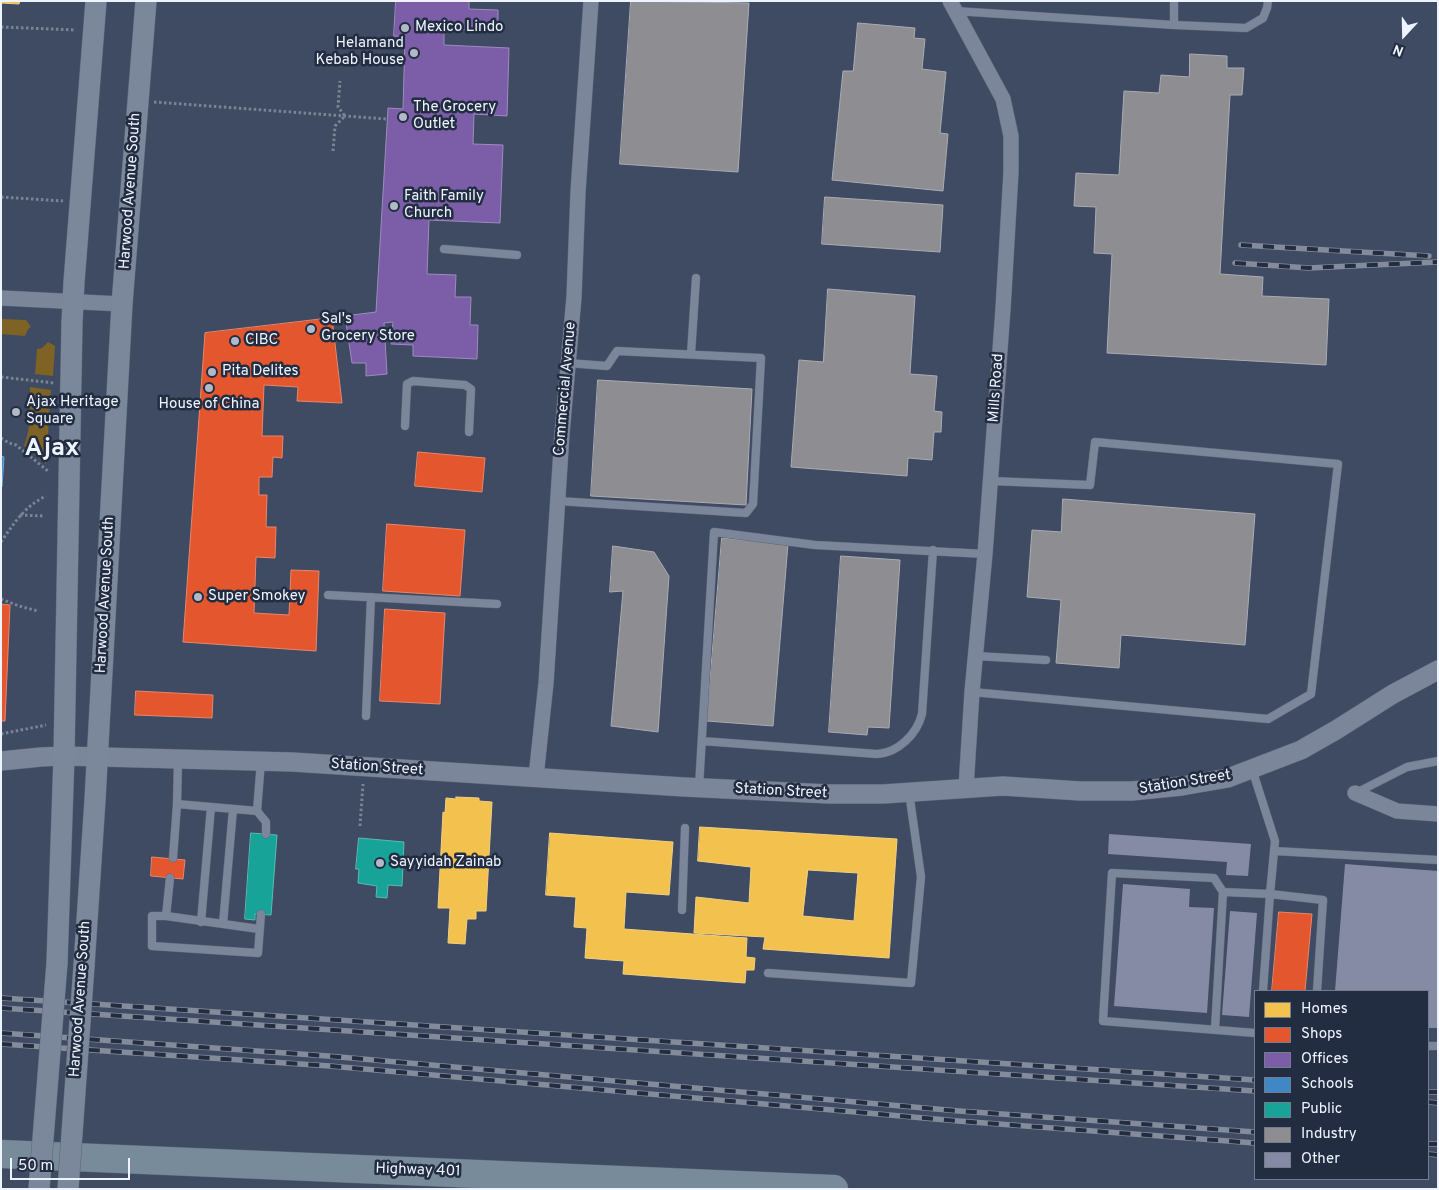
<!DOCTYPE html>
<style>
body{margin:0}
#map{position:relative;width:1439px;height:1190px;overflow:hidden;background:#3f4b63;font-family:Overpass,sans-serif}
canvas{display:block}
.frame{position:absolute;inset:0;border:2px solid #eef4ff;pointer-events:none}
.legend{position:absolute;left:1254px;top:990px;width:175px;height:190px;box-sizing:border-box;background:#232d41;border:1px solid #747d8d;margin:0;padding:6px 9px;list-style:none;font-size:15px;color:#eef4ff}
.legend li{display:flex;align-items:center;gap:10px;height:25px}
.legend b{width:25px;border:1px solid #747d8d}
.north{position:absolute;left:1379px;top:10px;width:50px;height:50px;-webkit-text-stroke:4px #232d41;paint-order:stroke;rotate:201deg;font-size:14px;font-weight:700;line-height:20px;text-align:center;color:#eef4ff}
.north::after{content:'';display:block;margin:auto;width:18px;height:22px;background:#eef4ff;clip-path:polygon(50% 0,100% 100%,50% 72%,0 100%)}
.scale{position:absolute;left:10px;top:1158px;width:120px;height:22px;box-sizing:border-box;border:2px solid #eef4ff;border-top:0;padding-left:6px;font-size:15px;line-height:18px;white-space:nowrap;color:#eef4ff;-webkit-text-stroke:4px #232d41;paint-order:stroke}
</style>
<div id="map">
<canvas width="1439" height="1190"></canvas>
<div class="frame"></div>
<ul class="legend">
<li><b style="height:14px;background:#f2c14e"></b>Homes</li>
<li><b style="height:14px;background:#e4572e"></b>Shops</li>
<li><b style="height:14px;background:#7b5ea7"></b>Offices</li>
<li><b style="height:14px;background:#3f88c5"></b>Schools</li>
<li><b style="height:14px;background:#17a398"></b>Public</li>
<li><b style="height:14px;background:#8d8d92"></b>Industry</li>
<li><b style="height:14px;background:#858ba4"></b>Other</li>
</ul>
<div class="north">N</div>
<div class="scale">50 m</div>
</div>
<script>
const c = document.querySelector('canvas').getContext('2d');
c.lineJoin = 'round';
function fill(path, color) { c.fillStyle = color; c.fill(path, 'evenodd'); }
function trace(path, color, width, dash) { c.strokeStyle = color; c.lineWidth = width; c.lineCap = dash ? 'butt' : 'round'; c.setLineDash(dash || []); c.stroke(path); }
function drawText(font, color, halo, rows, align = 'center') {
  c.font = font + ' Overpass,sans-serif'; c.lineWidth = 5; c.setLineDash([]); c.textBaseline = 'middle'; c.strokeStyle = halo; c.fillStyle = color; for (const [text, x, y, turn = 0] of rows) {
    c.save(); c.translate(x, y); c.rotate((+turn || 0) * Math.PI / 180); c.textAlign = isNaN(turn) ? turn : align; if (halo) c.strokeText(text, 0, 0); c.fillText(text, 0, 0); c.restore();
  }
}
fill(new Path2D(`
 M 2,319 L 26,320 L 31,327 L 28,329 L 25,336 L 1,334 Z
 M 48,342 L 55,346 L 53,376 L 35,374 L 37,349 L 42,348 Z
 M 30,387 L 51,390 L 46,464 L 24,446 C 32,426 29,408 30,387 Z`), '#7f6325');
const homes = new Path2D(`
 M 1,1 L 20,1 L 19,4 L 1,3 Z
 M 456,797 L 479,798 L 479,801 L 492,802 L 486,911 L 476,911 L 476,919 L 467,919 L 465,944 L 448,943 L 450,908 L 438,908 L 443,812 L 445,813 L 446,798 L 456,799 Z
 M 700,827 L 897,839 L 889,958 L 763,949 L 765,937 L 694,933 L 696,897 L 749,903 L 751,867 L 698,861 ZM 808,870 L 858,873 L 854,921 L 803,916 Z
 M 550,833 L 673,842 L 669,895 L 626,892 L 624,929 L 747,938 L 746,957 L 755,958 L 754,970 L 746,970 L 745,983 L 623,974 L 624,961 L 585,958 L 587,928 L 574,927 L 576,897 L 546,895 Z`);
fill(homes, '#f2c14e');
trace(homes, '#f1d083', 1);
const shops = new Path2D(`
 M 332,318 L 342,403 L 297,401 L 298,387 L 264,385 L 262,436 L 283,436 L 282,458 L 273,457 L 272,477 L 259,477 L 259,495 L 267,495 L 266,527 L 276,527 L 275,558 L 256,557 L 254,613 L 289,615 L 291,570 L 319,571 L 316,651 L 183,642 L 205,333 Z
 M 418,452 L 485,458 L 482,492 L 415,486 Z
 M 387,524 L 465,530 L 460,596 L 383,591 Z
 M 1,604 L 10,605 L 5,721 L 1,721 Z
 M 385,609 L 445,613 L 440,704 L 380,701 Z
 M 136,691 L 213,695 L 212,718 L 135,715 Z
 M 152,857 L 185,860 L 183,879 L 151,876 Z
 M 1279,912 L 1312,914 L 1305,991 L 1272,991 Z`);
fill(shops, '#e4572e');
trace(shops, '#e7866d', 1);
const offices = new Path2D(`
 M 396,1 L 469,1 L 469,9 L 498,10 L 498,31 L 444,29 L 444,45 L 509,48 L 507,116 L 474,114 L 473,144 L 503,145 L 500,223 L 429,220 L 427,274 L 456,275 L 455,297 L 471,297 L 470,325 L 478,325 L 477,359 L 413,356 L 413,345 L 391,344 L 393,322 L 384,323 L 387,374 L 366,376 L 366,363 L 352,363 L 345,316 L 376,312 L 388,108 L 403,109 L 405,37 L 394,36 Z`);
fill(offices, '#7b5ea7');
trace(offices, '#9e8bc1', 1);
const schools = new Path2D(`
 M 1,456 L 4,457 L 2,487 L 1,487 Z`);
fill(schools, '#3f88c5');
trace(schools, '#74a8d6', 1);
const public = new Path2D(`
 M 251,833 L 277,835 L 271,915 L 255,914 L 255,920 L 245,919 Z
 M 359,838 L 404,842 L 402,886 L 388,885 L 387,898 L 376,897 L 377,886 L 358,883 L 359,869 L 356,869 Z`);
fill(public, '#17a398');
trace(public, '#58bbb7', 1);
const industry = new Path2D(`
 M 631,1 L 749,3 L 738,172 L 620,164 Z
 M 858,23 L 915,28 L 914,38 L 925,39 L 922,69 L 946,72 L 940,133 L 948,134 L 943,191 L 832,180 L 843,71 L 853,71 Z
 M 1190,54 L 1227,56 L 1227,68 L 1244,68 L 1242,95 L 1230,95 L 1220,274 L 1263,277 L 1262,296 L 1329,299 L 1326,365 L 1107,353 L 1112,254 L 1094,253 L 1096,207 L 1074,206 L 1076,173 L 1119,175 L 1124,91 L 1159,93 L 1161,75 L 1189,77 Z
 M 825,197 L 943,205 L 940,252 L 822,244 Z
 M 828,289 L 915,296 L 910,374 L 937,376 L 934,411 L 942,412 L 941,432 L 934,432 L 932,460 L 908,458 L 907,476 L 791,467 L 799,360 L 823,362 Z
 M 598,380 L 752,389 L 746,505 L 591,496 Z
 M 1063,499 L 1255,514 L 1245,645 L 1121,635 L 1119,668 L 1056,663 L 1061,600 L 1027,597 L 1032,530 L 1061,532 Z
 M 722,538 L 788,544 L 773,726 L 707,721 Z
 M 613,546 L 654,552 L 669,576 L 658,732 L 611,726 L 623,591 L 610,592 Z
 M 841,556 L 900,560 L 889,728 L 868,727 L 867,735 L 829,732 Z`);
fill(industry, '#8d8d92');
trace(industry, '#aaacb3', 1);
fill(new Path2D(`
 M 1109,834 L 1251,844 L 1248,876 L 1226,875 L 1227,862 L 1108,854 Z
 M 1345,864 L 1438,871 L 1438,1028 L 1428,1028 L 1428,991 L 1335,991 Z
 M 1123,884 L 1190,889 L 1189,907 L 1214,908 L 1207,1013 L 1114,1006 Z
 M 1230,911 L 1257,913 L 1249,1017 L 1222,1015 Z`), '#858ba4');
const service = new Path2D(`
 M 955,11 L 1174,25 L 1246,28 L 1263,18 L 1267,8 L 1268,1
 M 1174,25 L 1174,1
 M 444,249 L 517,255
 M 691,354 L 696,278
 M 405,426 L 407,384 L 413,381 L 465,385 L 471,389 L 469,432
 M 558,501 L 746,513 L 753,504 L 761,358 L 617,351 L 607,366 L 568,363
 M 328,595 L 497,604
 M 976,656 L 1046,660
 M 972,692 L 1268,719 L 1311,694 L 1338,464 L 1095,442 L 1090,485 L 991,481
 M 366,716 L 371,597
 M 702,741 L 877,754 C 898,753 917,734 922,714 L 933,550
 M 178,760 L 177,804 L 257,811 L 261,761
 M 1252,769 L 1275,841 L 1270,894 L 1223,892 L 1214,878 L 1112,873 L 1103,1021 L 1255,1033
 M 699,787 L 714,532 L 815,545 L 985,554
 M 1356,793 L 1407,767 L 1438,761
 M 257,811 L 266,822 L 266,834
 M 1274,851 L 1438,860
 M 173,858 L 177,804
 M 170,878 L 166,916 L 152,916 L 152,946 L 258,953 L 261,914
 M 682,910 L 685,828
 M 166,916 L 259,929
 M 201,922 L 211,807
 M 223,924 L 233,809
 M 768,973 L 911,983 L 921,877 L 909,792
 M 1263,991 L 1270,894 L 1323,900 L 1317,991
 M 1215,1029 L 1223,892
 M 1428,1046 L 1438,1046`);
const minor = new Path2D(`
 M 950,1 L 1003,99 L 1011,136 L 1011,172 L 1003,309 L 985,554 L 972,692 L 966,788
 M 1,298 L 122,304
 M 536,777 L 546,683 L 562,434 L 574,297 L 578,192 L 591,1
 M 1355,793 L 1397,811 L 1438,814`);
const tertiary = new Path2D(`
 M 1,761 L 41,757 L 64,756 L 292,762 L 684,787 L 829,794 L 883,794 L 1003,786 L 1080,791 L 1132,791 L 1182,786 L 1228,778 L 1301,750 L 1336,730 L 1393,694 L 1438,670`);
const secondary = new Path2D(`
 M 57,963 L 64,756 L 72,322 L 74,282 L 96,1
 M 84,966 L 95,800 L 122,304 L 146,1`);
const motorway = new Path2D(`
 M 1,1154 L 834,1189`);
trace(service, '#5d6576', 9);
trace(minor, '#5d6576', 16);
trace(tertiary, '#5d6576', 20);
trace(secondary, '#5d6576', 22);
trace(motorway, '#5d6576', 29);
trace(new Path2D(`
 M 1,27 L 76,30
 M 154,102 L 386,119
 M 333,151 L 335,126 L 345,116 L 338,107 L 340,81
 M 1,197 L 63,201
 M 1,377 L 54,383
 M 1,438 L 9,443 L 16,445 L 48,471
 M 20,515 L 44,516
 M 1,542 C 14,523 25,506 46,496
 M 1,599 L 19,606 L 38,611
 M 1,734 L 46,725
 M 360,826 L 363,784`), '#7b8495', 3, [2.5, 2.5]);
trace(service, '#7c869a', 8);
trace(minor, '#7c869a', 15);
trace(tertiary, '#7c869a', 19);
trace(secondary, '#7b879a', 21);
trace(motorway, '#788b9a', 28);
const rail = new Path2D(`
 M 1241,245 L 1429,256
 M 1235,263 L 1309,268 L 1438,262
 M 1,998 L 1255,1080
 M 1,1008 L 1255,1091
 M 1,1033 L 328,1056 L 959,1111 L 1255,1132
 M 1,1044 L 330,1066 L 958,1121 L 1255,1143
 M 1428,1092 L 1438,1092
 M 1428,1102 L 1438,1103
 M 1428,1144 L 1438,1144
 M 1428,1154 L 1438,1155`);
trace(rail, '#848c9c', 5.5);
trace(rail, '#232d41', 4, [11]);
const secondaryBridge = new Path2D(`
 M 39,1189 L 57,963
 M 68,1189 L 84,966`);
trace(secondaryBridge, '#5d6576', 22, []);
trace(secondaryBridge, '#7b879a', 21);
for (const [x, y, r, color] of [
 [405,28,5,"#b1b9c8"],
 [414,53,5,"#b1b9c8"],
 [403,117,5,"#b1b9c8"],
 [394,206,5,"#b1b9c8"],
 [311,329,5,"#b1b9c8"],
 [235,341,5,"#b1b9c8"],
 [212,372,5,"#b1b9c8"],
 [209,388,5,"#b1b9c8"],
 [16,412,5,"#b1b9c8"],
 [198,597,5,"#b1b9c8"],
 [380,863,5,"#b1b9c8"]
]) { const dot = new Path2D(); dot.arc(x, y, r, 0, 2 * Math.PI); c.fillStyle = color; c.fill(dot); trace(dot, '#232d41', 2); }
drawText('15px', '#eef4ff', '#232d41', [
 ["Mexico Lindo",415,28],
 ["Helamand",404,44,"right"],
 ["Kebab House",404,61,"right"],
 ["The Grocery",413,108],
 ["Outlet",413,125],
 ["Faith Family",404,197],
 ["Church",404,214],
 ["Sal's",321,320],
 ["Grocery Store",321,337],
 ["CIBC",245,341],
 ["Pita Delites",222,372],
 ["Ajax Heritage",26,403],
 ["Square",26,420],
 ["House of China",209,405,"center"],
 ["Super Smokey",208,597],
 ["Sayyidah Zainab",390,863]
], 'left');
drawText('15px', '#eef4ff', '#232d41', [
 ["Harwood Avenue South",131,191,-86],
 ["Mills Road",997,388,-86],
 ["Commercial Avenue",566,389,-85],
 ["Harwood Avenue South",106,595,-87],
 ["Station Street",377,768,4],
 ["Station Street",1185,783,-9],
 ["Station Street",781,792,3],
 ["Harwood Avenue South",81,999,-86],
 ["Highway 401",418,1171,2]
]);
drawText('bold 25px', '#eef4ff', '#232d41', [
 ["Ajax",52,450]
]);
</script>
